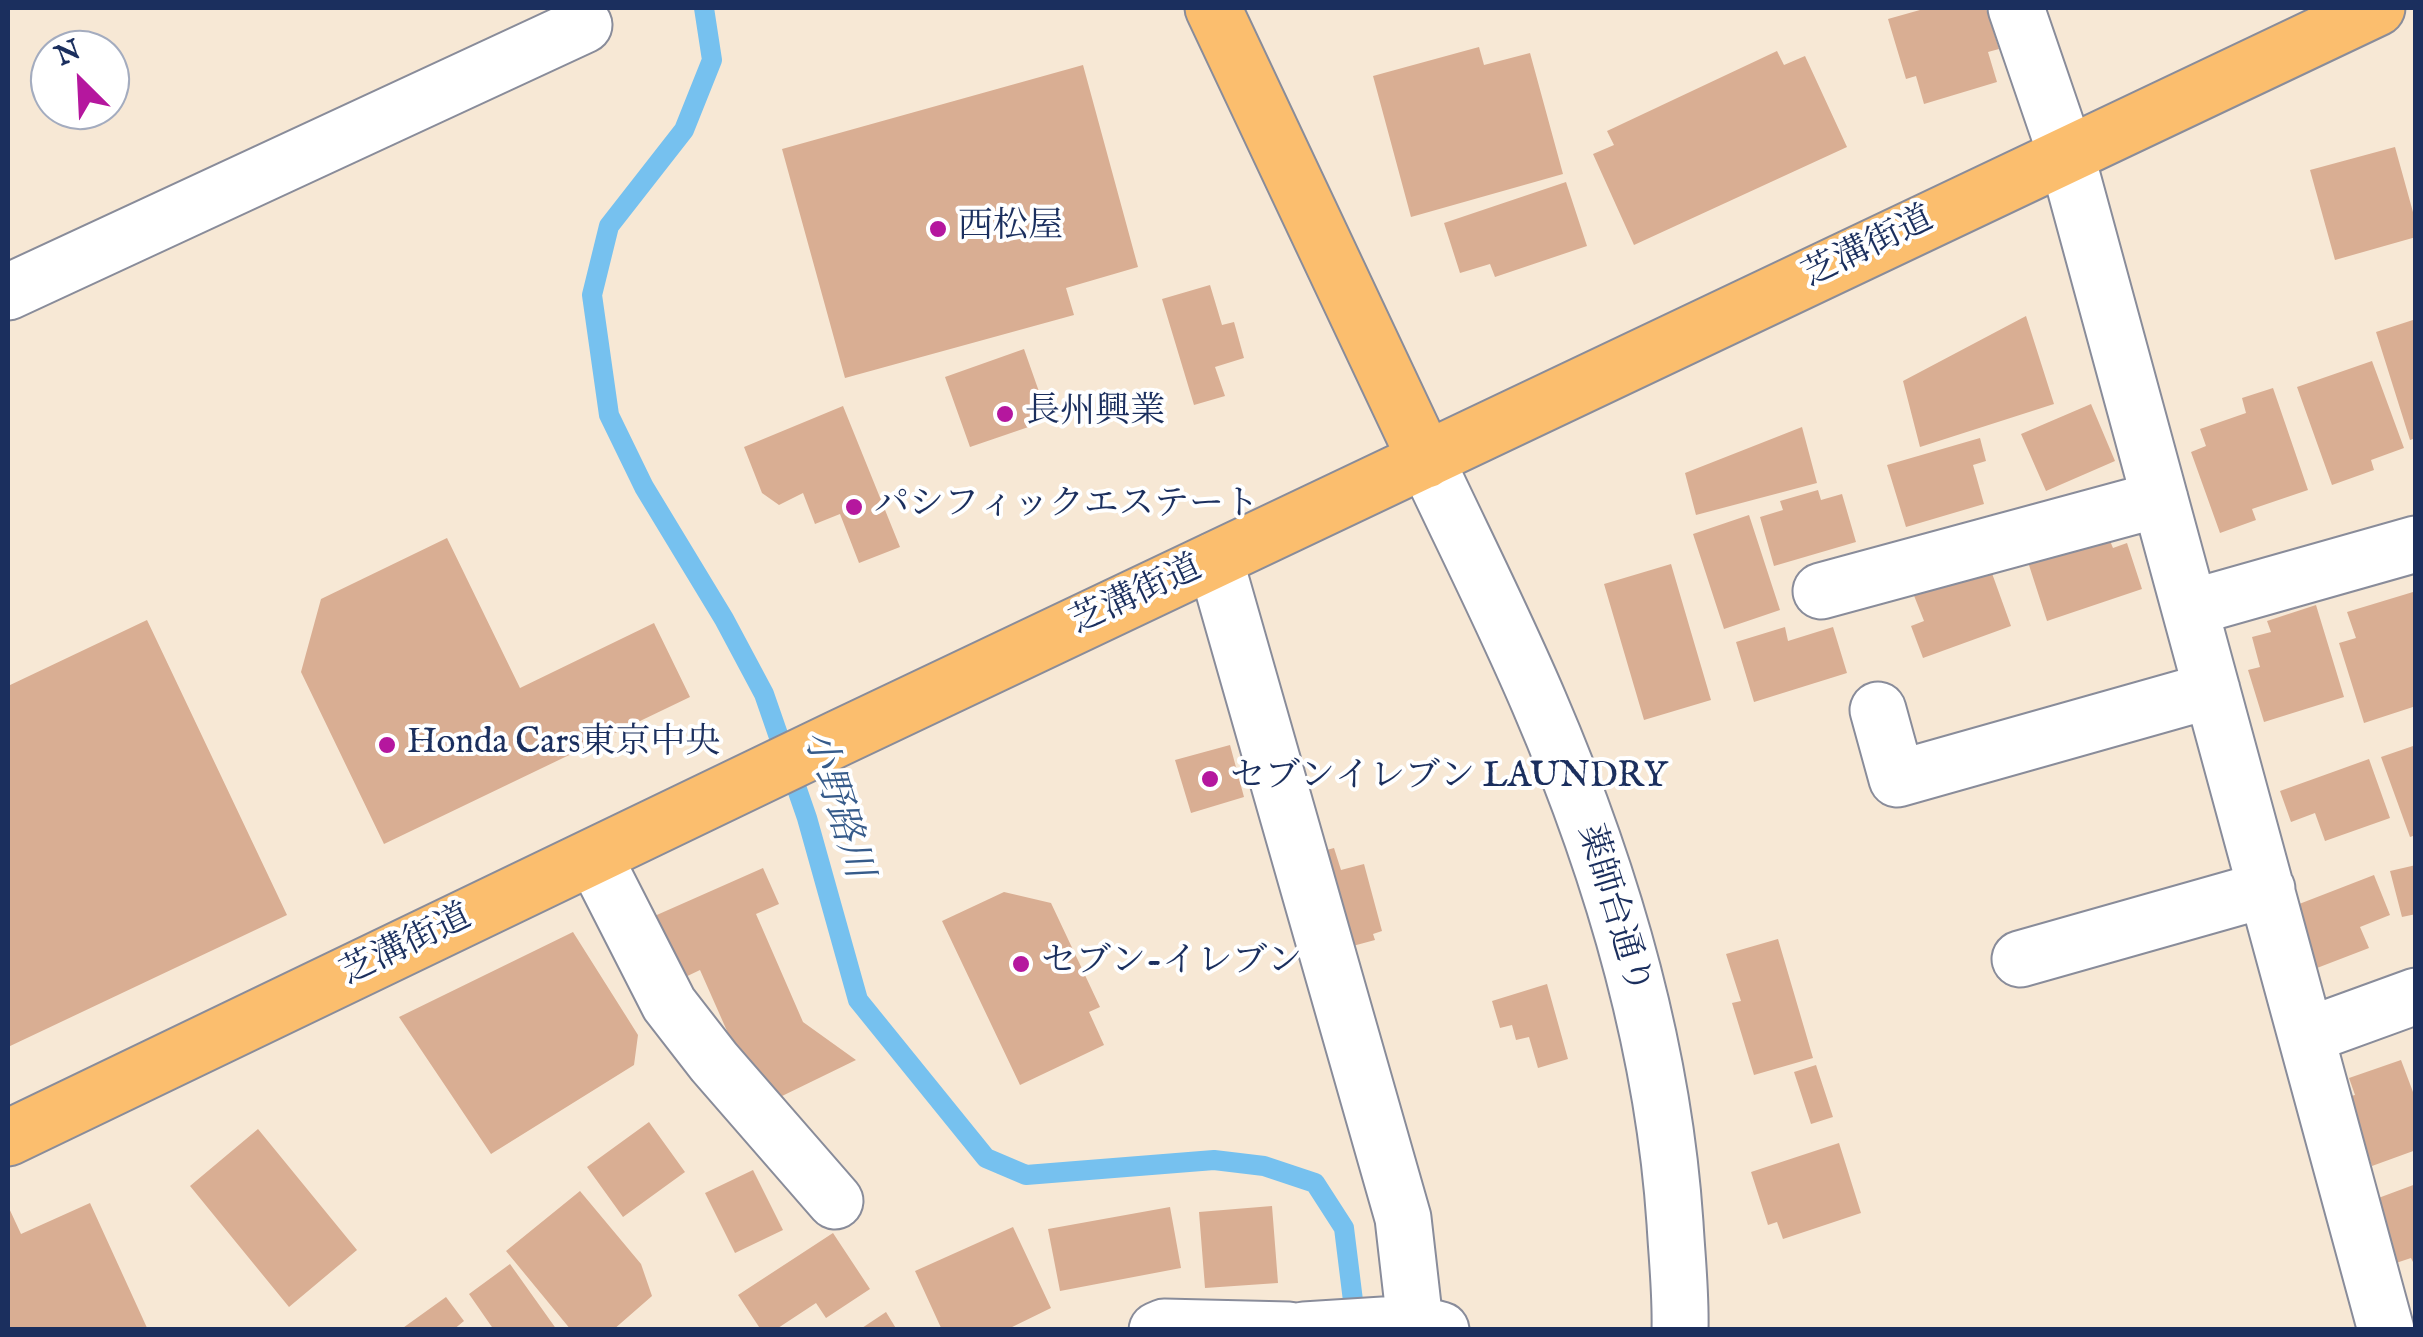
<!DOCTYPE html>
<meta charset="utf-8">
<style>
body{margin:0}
#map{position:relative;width:2423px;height:1337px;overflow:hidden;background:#f7e8d5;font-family:"IM FELL English",serif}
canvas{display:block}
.frame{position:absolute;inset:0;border:10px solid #1b2f5e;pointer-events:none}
.north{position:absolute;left:30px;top:30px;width:100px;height:100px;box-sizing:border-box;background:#fff;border:2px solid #a4acbf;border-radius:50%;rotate:336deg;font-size:28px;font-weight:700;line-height:40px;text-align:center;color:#1b2f5e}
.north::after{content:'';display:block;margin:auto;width:35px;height:45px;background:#b5179e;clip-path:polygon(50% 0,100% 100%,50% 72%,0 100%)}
</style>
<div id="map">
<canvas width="2423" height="1337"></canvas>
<div class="frame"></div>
<div class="north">N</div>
</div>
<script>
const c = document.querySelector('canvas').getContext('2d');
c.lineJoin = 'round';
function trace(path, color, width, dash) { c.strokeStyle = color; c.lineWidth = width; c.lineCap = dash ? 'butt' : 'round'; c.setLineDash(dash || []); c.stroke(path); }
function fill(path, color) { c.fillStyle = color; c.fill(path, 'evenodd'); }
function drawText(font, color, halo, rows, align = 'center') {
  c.font = font + ' "IM FELL English","Noto Serif JP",serif'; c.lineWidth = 8; c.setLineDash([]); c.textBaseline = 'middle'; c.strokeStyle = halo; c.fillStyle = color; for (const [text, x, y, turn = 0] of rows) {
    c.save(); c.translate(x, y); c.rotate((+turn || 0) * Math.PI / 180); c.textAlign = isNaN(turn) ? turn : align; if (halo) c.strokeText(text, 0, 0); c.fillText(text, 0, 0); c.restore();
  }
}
trace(new Path2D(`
 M 704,8 L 712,60 L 684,130 L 609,226 L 592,295 L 609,415 L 644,487 L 724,619 L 764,694 L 807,818 L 858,1000 L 986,1158 L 1026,1175 L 1214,1160 L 1264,1166 L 1315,1183 L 1344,1228 L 1356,1325`), '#76c1ef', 20);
fill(new Path2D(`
 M 1927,8 L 1986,8 L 1999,49 L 1988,52 L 1997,82 L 1924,104 L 1916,76 L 1906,79 L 1888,19 Z
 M 1479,47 L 1484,65 L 1530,53 L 1563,174 L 1411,217 L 1373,76 Z
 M 1777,51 L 1784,65 L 1805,56 L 1847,147 L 1634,245 L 1593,154 L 1614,145 L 1607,131 Z
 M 1083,65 L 1138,267 L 1066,288 L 1074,315 L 845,378 L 782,149 Z
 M 2395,147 L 2416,223 L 2416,237 L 2335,260 L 2310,170 Z
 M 1566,182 L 1587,246 L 1495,277 L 1490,264 L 1460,273 L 1444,223 Z
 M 1210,285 L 1222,325 L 1234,322 L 1244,358 L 1215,367 L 1225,396 L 1194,405 L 1162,299 Z
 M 2026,316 L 2054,404 L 1920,447 L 1903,381 Z
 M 2416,319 L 2416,438 L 2410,440 L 2376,332 Z
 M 1024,349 L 1049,420 L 970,447 L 945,377 Z
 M 2372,361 L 2404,448 L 2371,460 L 2374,470 L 2332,485 L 2297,387 Z
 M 2273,388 L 2308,490 L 2252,509 L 2256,520 L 2220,533 L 2191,452 L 2206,446 L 2200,429 L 2246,413 L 2242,398 Z
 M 2091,404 L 2115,461 L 2046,491 L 2021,434 Z
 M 843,406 L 900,547 L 859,563 L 840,514 L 815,524 L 803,493 L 779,505 L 762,493 L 744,447 Z
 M 1802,427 L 1817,483 L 1696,515 L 1685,473 Z
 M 1980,438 L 1986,461 L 1973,465 L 1984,504 L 1906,527 L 1887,465 Z
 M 1818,490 L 1821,500 L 1842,494 L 1856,542 L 1774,566 L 1760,517 L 1783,510 L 1780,501 Z
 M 1749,515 L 1780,610 L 1724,629 L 1693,534 Z
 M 2108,536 L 2113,548 L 2127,543 L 2142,589 L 2047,621 L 2028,562 Z
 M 447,538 L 520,688 L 654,623 L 690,697 L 384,844 L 301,672 L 321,599 Z
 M 1671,564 L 1711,700 L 1644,720 L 1604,584 Z
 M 1989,565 L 2011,626 L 1923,658 L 1911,626 L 1924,621 L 1913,593 Z
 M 2413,592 L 2416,706 L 2364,723 L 2339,643 L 2356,638 L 2347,612 Z
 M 2316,605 L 2344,697 L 2264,722 L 2248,670 L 2260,667 L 2252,637 L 2271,632 L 2267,621 Z
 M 147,620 L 287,915 L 8,1047 L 8,686 Z
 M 1785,627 L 1788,641 L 1833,627 L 1847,673 L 1754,702 L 1736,642 Z
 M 1230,745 L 1244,797 L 1191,813 L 1175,760 Z
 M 2416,745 L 2416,835 L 2410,837 L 2381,757 Z
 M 2369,759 L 2390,818 L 2325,841 L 2315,813 L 2291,822 L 2280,791 Z
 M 1334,848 L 1341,870 L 1364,864 L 1382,931 L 1373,934 L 1375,940 L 1349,947 L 1323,851 Z
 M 2416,865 L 2416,914 L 2402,917 L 2390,871 Z
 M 763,868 L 779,904 L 756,914 L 803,1022 L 856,1060 L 780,1097 L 739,1058 L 700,970 L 677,981 L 650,918 Z
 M 2374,875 L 2390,915 L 2360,927 L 2369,948 L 2317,968 L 2294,906 Z
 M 1004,892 L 1051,903 L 1100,1007 L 1089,1012 L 1104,1045 L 1020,1085 L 942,921 Z
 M 573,932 L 638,1035 L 634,1065 L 491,1154 L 399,1017 Z
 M 1778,939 L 1813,1058 L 1754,1075 L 1732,1003 L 1741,1001 L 1726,954 Z
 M 1547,984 L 1568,1059 L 1538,1068 L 1529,1037 L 1516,1040 L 1512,1025 L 1500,1028 L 1492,1001 Z
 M 2401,1060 L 2416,1100 L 2416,1150 L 2372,1166 L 2347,1097 L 2355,1095 L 2349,1078 Z
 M 1816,1065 L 1833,1117 L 1811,1124 L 1794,1072 Z
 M 649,1122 L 685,1172 L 623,1217 L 587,1167 Z
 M 258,1129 L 357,1250 L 289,1307 L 190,1186 Z
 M 1839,1143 L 1861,1213 L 1783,1239 L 1777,1222 L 1768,1225 L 1751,1172 Z
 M 753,1170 L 783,1230 L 735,1253 L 705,1193 Z
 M 2416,1184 L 2416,1268 L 2411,1258 L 2396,1263 L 2373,1200 Z
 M 580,1191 L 641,1264 L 652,1296 L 613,1330 L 571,1330 L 506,1251 Z
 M 90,1203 L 148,1330 L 8,1330 L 8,1206 L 21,1234 Z
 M 1272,1206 L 1278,1283 L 1205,1288 L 1199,1212 Z
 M 1170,1207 L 1181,1268 L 1060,1291 L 1048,1229 Z
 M 1013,1227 L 1051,1308 L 1006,1330 L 942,1330 L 915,1271 Z
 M 833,1233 L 870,1289 L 826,1318 L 816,1303 L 775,1330 L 761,1330 L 738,1295 Z
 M 510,1264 L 557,1330 L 494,1330 L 469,1294 Z
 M 446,1297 L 464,1321 L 453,1330 L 400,1330 Z
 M 886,1312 L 897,1330 L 859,1330 Z`), '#d9ae93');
const minor = new Path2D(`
 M 2016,8 L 2066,154 L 2386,1330
 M 8,292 L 584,25
 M 1426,460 C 1464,541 1504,620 1539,702 C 1610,867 1663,1044 1675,1223 C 1677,1258 1681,1294 1680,1330
 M 1215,560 L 1403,1218 L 1415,1323
 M 1821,591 L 2160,499
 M 2190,608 L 2416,544
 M 1878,710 L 1897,779 L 2212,690
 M 594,857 L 669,1004 L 714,1062 L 835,1201
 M 2020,959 L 2267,889
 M 2306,1036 L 2416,996
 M 1157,1330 L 1164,1327 L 1289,1330
 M 1304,1330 L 1415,1323 L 1441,1330`);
const major = new Path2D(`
 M 1213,8 L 1426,460
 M 8,1138 L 839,738 L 2377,8`);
trace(minor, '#898c9a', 59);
trace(major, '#898c9a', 59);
trace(minor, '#fff', 55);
trace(major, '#fbbe6e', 55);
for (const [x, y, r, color] of [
 [938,229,10,"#b5179e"],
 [1005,414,10,"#b5179e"],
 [854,507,10,"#b5179e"],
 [387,745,10,"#b5179e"],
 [1210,779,10,"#b5179e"],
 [1021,964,10,"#b5179e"]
]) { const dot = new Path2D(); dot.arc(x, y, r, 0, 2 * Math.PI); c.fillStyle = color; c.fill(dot); trace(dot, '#fff', 4); }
drawText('35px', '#1b2f5e', '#fff', [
 ["西松屋",958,229],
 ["長州興業",1025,414],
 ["パシフィックエステート",874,507],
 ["Honda Cars東京中央",407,745],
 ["セブンイレブン LAUNDRY",1230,779],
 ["セブン-イレブン",1041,964]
], 'left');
drawText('35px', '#1b2f5e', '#fff', [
 ["芝溝街道",1869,249,-26],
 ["芝溝街道",1137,597,-25],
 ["薬師台通り",1612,910,73],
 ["芝溝街道",407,947,-26]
]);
drawText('italic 38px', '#365b8a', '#fff', [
 ["小野路川",835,805,73]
]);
</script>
